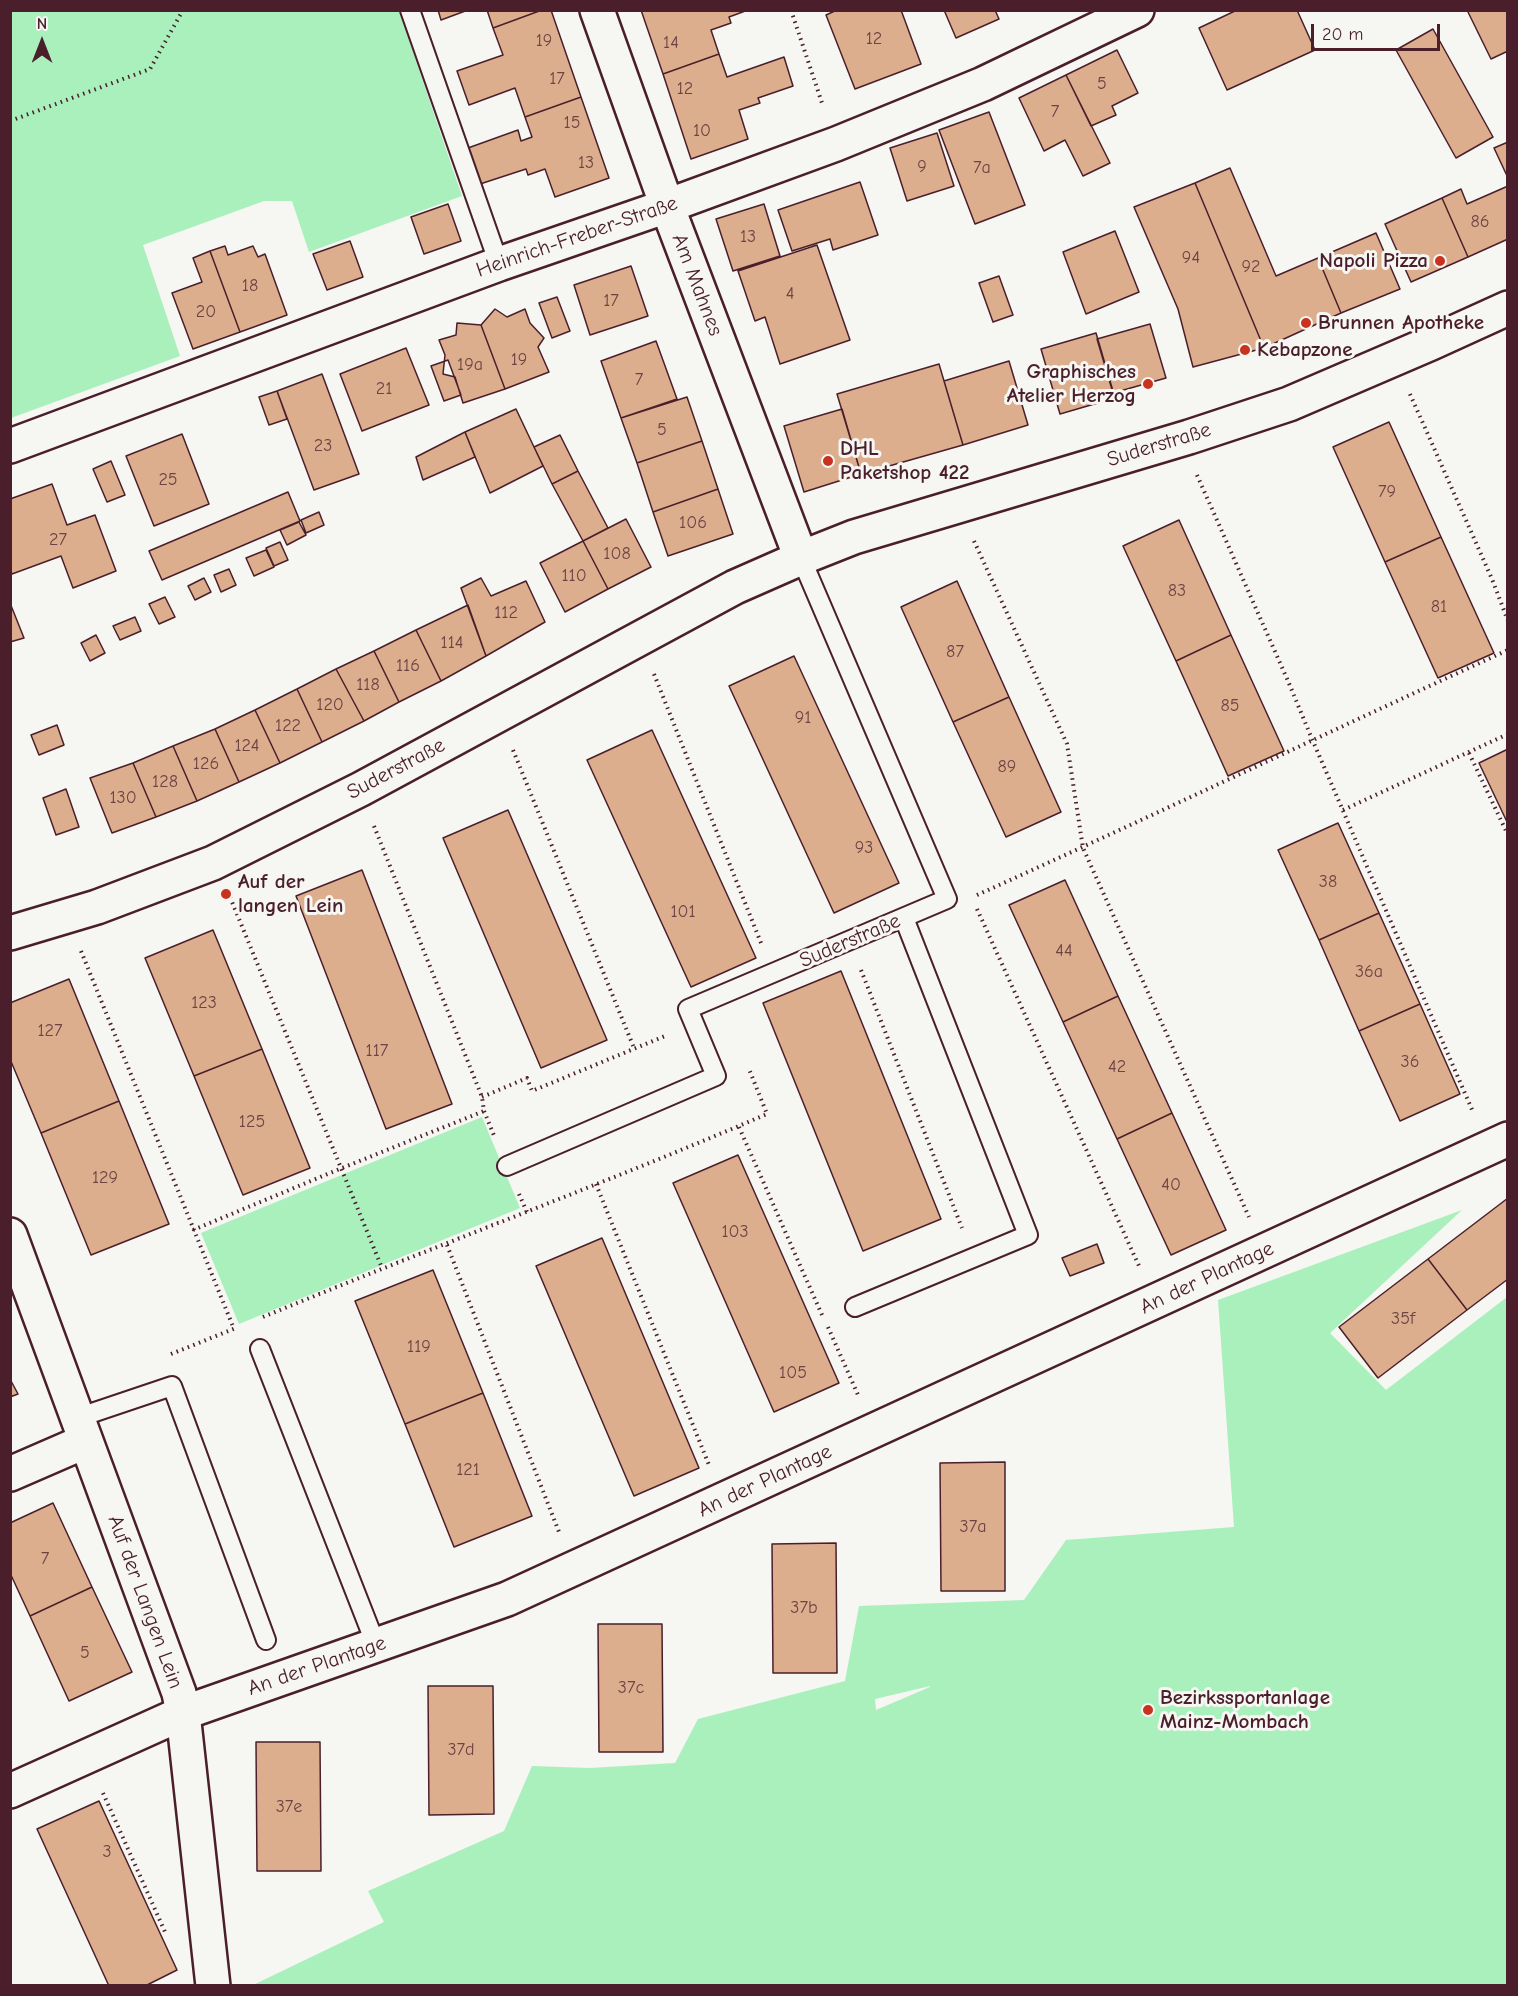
<!DOCTYPE html>
<meta charset="utf-8">
<style>
body{margin:0}
#map{position:relative;width:1518px;height:1996px;overflow:hidden;background:#f6f6f2;font-family:"Comic Neue",sans-serif}
canvas{display:block}
.frame{position:absolute;inset:0;border:12px solid #4a1f2b;pointer-events:none}
.north{position:absolute;left:12px;top:12px;width:60px;height:60px;-webkit-text-stroke:4px #f6f6f2;paint-order:stroke;rotate:0deg;font-size:16px;font-weight:700;line-height:24px;text-align:center;color:#4a1f2b}
.north::after{content:'';display:block;margin:auto;width:21px;height:27px;background:#4a1f2b;clip-path:polygon(50% 0,100% 100%,50% 72%,0 100%)}
.scale{position:absolute;left:1311px;top:24px;width:129px;height:27px;box-sizing:border-box;border:3px solid #4a1f2b;border-top:0;padding-left:8px;font-size:18px;line-height:21px;white-space:nowrap;color:#4a1f2b;-webkit-text-stroke:4px #f6f6f2;paint-order:stroke}
</style>
<div id="map">
<canvas width="1518" height="1996"></canvas>
<div class="frame"></div>
<div class="north">N</div>
<div class="scale">20 m</div>
</div>
<script>
const c = document.querySelector('canvas').getContext('2d');
c.lineJoin = 'round';
function fill(path, color) { c.fillStyle = color; c.fill(path, 'evenodd'); }
function trace(path, color, width, dash) { c.strokeStyle = color; c.lineWidth = width; c.lineCap = dash ? 'butt' : 'round'; c.setLineDash(dash || []); c.stroke(path); }
function drawText(font, color, halo, rows, align = 'center') {
  c.font = font + ' "Comic Neue",sans-serif'; c.lineWidth = 6; c.setLineDash([]); c.textBaseline = 'middle'; c.strokeStyle = halo; c.fillStyle = color; for (const [text, x, y, turn = 0] of rows) {
    c.save(); c.translate(x, y); c.rotate((+turn || 0) * Math.PI / 180); c.textAlign = isNaN(turn) ? turn : align; if (halo) c.strokeText(text, 0, 0); c.fillText(text, 0, 0); c.restore();
  }
}
fill(new Path2D(`
 M 11,10 L 399,11 L 462,196 L 309,252 L 292,201 L 264,201 L 143,245 L 180,356 L 11,418 Z
 M 482,1117 L 520,1208 L 239,1324 L 201,1233 Z
 M 1462,1210 L 1330,1333 L 1386,1390 L 1507,1297 L 1507,1985 L 253,1985 L 384,1922 L 368,1891 L 504,1831 L 532,1766 L 590,1768 L 675,1763 L 698,1719 L 845,1681 L 859,1606 L 1024,1600 L 1066,1540 L 1234,1527 L 1218,1300 ZM 930,1686 L 930,1687 L 876,1710 L 875,1699 Z`), '#a9f0bc');
const building = new Path2D(`
 M 438,10 L 468,10 L 441,20 Z
 M 487,10 L 542,10 L 493,28 Z
 M 542,10 L 551,10 L 581,97 L 525,117 L 515,88 L 469,105 L 457,71 L 503,55 L 493,28 Z
 M 641,10 L 748,10 L 729,17 L 731,23 L 711,30 L 719,54 L 663,74 Z
 M 837,10 L 901,10 L 921,64 L 855,89 L 826,15 Z
 M 944,10 L 995,10 L 999,19 L 956,38 Z
 M 1237,10 L 1297,10 L 1315,50 L 1227,90 L 1199,28 Z
 M 1467,10 L 1508,10 L 1508,51 L 1491,59 Z
 M 1433,29 L 1493,137 L 1456,158 L 1396,50 Z
 M 1117,50 L 1138,93 L 1112,106 L 1116,115 L 1091,126 L 1066,75 Z
 M 719,54 L 727,77 L 784,57 L 793,86 L 758,98 L 760,103 L 739,110 L 748,139 L 691,159 L 663,74 Z
 M 1066,75 L 1110,163 L 1083,176 L 1065,140 L 1044,151 L 1019,98 Z
 M 581,97 L 609,178 L 555,197 L 545,169 L 528,175 L 526,169 L 480,184 L 468,148 L 518,130 L 521,141 L 532,137 L 525,117 Z
 M 989,112 L 1025,205 L 975,224 L 939,130 Z
 M 937,133 L 954,186 L 907,201 L 890,148 Z
 M 1508,142 L 1508,178 L 1494,148 Z
 M 1230,168 L 1276,276 L 1318,258 L 1341,313 L 1264,348 L 1195,183 Z
 M 860,182 L 878,235 L 833,250 L 830,239 L 792,251 L 778,210 Z
 M 1195,183 L 1264,348 L 1193,367 L 1178,309 L 1134,207 Z
 M 1508,186 L 1508,239 L 1468,257 L 1442,198 L 1461,189 L 1467,204 Z
 M 1442,198 L 1468,257 L 1411,282 L 1385,224 Z
 M 448,204 L 461,241 L 424,254 L 411,217 Z
 M 764,204 L 780,256 L 733,271 L 716,219 Z
 M 1115,231 L 1139,292 L 1086,314 L 1063,252 Z
 M 1376,233 L 1400,289 L 1341,313 L 1318,258 Z
 M 350,241 L 363,277 L 327,290 L 313,254 Z
 M 817,245 L 850,340 L 780,364 L 765,317 L 755,321 L 738,271 Z
 M 225,246 L 228,255 L 253,246 L 258,257 L 265,254 L 287,315 L 240,332 L 210,251 Z
 M 210,251 L 240,332 L 193,349 L 172,293 L 202,282 L 193,258 Z
 M 631,266 L 648,316 L 590,335 L 574,285 Z
 M 999,276 L 1013,315 L 993,322 L 979,283 Z
 M 557,297 L 570,331 L 552,338 L 539,303 Z
 M 495,309 L 507,317 L 525,309 L 530,323 L 544,338 L 538,347 L 549,372 L 505,389 L 481,325 Z
 M 457,323 L 481,325 L 505,389 L 463,403 L 455,377 L 443,374 L 445,355 L 439,340 L 456,335 Z
 M 1150,324 L 1166,378 L 1113,393 L 1097,339 Z
 M 1096,333 L 1115,398 L 1060,414 L 1041,349 Z
 M 656,341 L 677,399 L 621,418 L 601,361 Z
 M 406,348 L 429,405 L 362,431 L 340,374 Z
 M 448,360 L 461,395 L 444,401 L 431,366 Z
 M 1009,361 L 1028,425 L 963,445 L 944,381 Z
 M 939,364 L 963,445 L 861,474 L 837,394 Z
 M 322,374 L 359,474 L 314,490 L 277,391 Z
 M 277,391 L 287,419 L 269,425 L 259,397 Z
 M 687,397 L 702,441 L 637,463 L 621,418 Z
 M 516,409 L 543,466 L 490,493 L 465,432 Z
 M 842,409 L 861,474 L 804,492 L 784,426 Z
 M 1389,422 L 1441,537 L 1385,562 L 1333,447 Z
 M 465,432 L 475,457 L 423,480 L 416,457 Z
 M 182,434 L 209,504 L 154,526 L 126,456 Z
 M 560,435 L 578,471 L 552,484 L 534,447 Z
 M 702,441 L 718,489 L 653,512 L 637,463 Z
 M 111,461 L 125,495 L 107,502 L 93,469 Z
 M 578,471 L 608,528 L 583,541 L 552,484 Z
 M 52,484 L 67,525 L 95,515 L 116,571 L 73,588 L 61,556 L 12,574 L 10,569 L 10,499 Z
 M 718,489 L 733,534 L 668,556 L 653,512 Z
 M 288,492 L 300,521 L 162,580 L 149,551 Z
 M 319,512 L 324,525 L 306,533 L 301,520 Z
 M 626,519 L 651,567 L 608,589 L 583,541 Z
 M 1179,520 L 1231,635 L 1176,661 L 1123,546 Z
 M 299,522 L 306,535 L 287,545 L 280,530 Z
 M 1441,537 L 1494,653 L 1438,678 L 1385,562 Z
 M 583,541 L 608,589 L 565,612 L 540,563 Z
 M 280,542 L 288,560 L 274,566 L 266,548 Z
 M 266,550 L 274,567 L 254,576 L 246,558 Z
 M 229,569 L 236,585 L 221,592 L 214,575 Z
 M 204,578 L 211,592 L 195,600 L 188,586 Z
 M 481,578 L 491,596 L 526,581 L 545,622 L 486,656 L 461,588 Z
 M 957,581 L 1009,697 L 953,722 L 901,607 Z
 M 165,597 L 175,617 L 159,624 L 149,604 Z
 M 10,603 L 24,638 L 10,642 Z
 M 468,605 L 486,656 L 441,681 L 416,630 Z
 M 135,617 L 141,631 L 120,640 L 113,626 Z
 M 416,630 L 441,681 L 399,702 L 374,651 Z
 M 96,635 L 105,653 L 90,661 L 81,643 Z
 M 1231,635 L 1284,751 L 1228,776 L 1176,661 Z
 M 374,651 L 399,702 L 364,721 L 336,669 Z
 M 794,656 L 899,883 L 834,913 L 729,686 Z
 M 336,669 L 364,721 L 322,742 L 297,689 Z
 M 297,689 L 322,742 L 280,763 L 255,710 Z
 M 1009,697 L 1061,812 L 1006,837 L 953,722 Z
 M 255,710 L 280,763 L 239,782 L 215,729 Z
 M 57,725 L 64,745 L 39,755 L 31,735 Z
 M 215,729 L 239,782 L 197,801 L 173,746 Z
 M 652,730 L 756,958 L 691,987 L 587,760 Z
 M 173,746 L 197,801 L 156,817 L 133,763 Z
 M 1508,749 L 1508,824 L 1479,763 Z
 M 133,763 L 156,817 L 112,833 L 90,778 Z
 M 66,789 L 79,827 L 56,835 L 43,798 Z
 M 508,810 L 607,1040 L 541,1068 L 443,838 Z
 M 1338,823 L 1379,913 L 1319,940 L 1278,850 Z
 M 362,870 L 452,1104 L 386,1129 L 296,896 Z
 M 1065,880 L 1118,996 L 1063,1022 L 1009,905 Z
 M 1379,913 L 1420,1004 L 1359,1031 L 1319,940 Z
 M 213,930 L 262,1049 L 194,1076 L 145,958 Z
 M 841,971 L 941,1219 L 863,1251 L 763,1003 Z
 M 69,979 L 119,1101 L 41,1133 L 10,1059 L 10,1003 Z
 M 1118,996 L 1172,1113 L 1117,1139 L 1063,1022 Z
 M 1420,1004 L 1460,1094 L 1400,1121 L 1359,1031 Z
 M 262,1049 L 310,1168 L 243,1195 L 194,1076 Z
 M 119,1101 L 169,1224 L 91,1255 L 41,1133 Z
 M 1172,1113 L 1226,1230 L 1171,1255 L 1117,1139 Z
 M 738,1155 L 839,1383 L 774,1412 L 673,1183 Z
 M 1508,1198 L 1508,1279 L 1467,1310 L 1428,1259 Z
 M 602,1238 L 699,1468 L 634,1496 L 536,1266 Z
 M 1097,1244 L 1104,1263 L 1070,1276 L 1062,1258 Z
 M 1428,1259 L 1467,1310 L 1378,1378 L 1339,1327 Z
 M 433,1270 L 483,1393 L 405,1424 L 355,1301 Z
 M 10,1379 L 18,1394 L 10,1397 Z
 M 483,1393 L 532,1516 L 454,1547 L 405,1424 Z
 M 1005,1462 L 1005,1591 L 941,1591 L 940,1463 Z
 M 53,1503 L 92,1587 L 30,1616 L 10,1573 L 10,1523 Z
 M 836,1543 L 837,1673 L 773,1673 L 772,1544 Z
 M 92,1587 L 132,1672 L 69,1701 L 30,1616 Z
 M 598,1624 L 662,1624 L 663,1752 L 599,1752 Z
 M 428,1686 L 493,1686 L 494,1814 L 429,1815 Z
 M 256,1742 L 320,1742 L 321,1871 L 257,1871 Z
 M 99,1801 L 177,1970 L 145,1986 L 109,1986 L 37,1829 Z`);
fill(building, '#dcae8d');
trace(building, '#4a1f2b', 1.5);
const lane = new Path2D(`
 M 410,10 L 499,264
 M 507,1166 L 716,1076 L 688,1009 L 947,899 L 801,558
 M 855,1307 L 1028,1235 L 904,918
 M 260,1349 L 376,1645
 M 77,1418 L 172,1386 L 266,1640`);
const street = new Path2D(`
 M 597,10 L 667,206 L 801,558
 M 10,446 L 499,264 L 667,206 L 836,144 L 983,84 L 1137,10
 M 10,933 L 97,907 L 213,863 L 361,789 L 735,587 L 801,558 L 854,537 L 1189,437 L 1289,404 L 1431,343 L 1508,308
 M 10,1235 L 179,1693 L 183,1713 L 213,1986
 M 10,1474 L 86,1441
 M 10,1791 L 183,1713 L 507,1599 L 1508,1139`);
trace(lane, '#4a1f2b', 22);
trace(street, '#4a1f2b', 38);
trace(new Path2D(`
 M 791,10 L 823,106
 M 10,121 L 150,69 L 183,10
 M 1410,394 L 1492,579 L 1508,621
 M 1197,475 L 1288,681 L 1312,739 L 1473,1112
 M 974,541 L 1067,744 L 1083,848 L 1249,1217
 M 654,674 L 761,943
 M 513,750 L 634,1048
 M 1469,753 L 1508,835
 M 1343,810 L 1508,734
 M 374,826 L 482,1097 L 484,1111 L 495,1138
 M 977,895 C 1155,815 1330,731 1508,650
 M 230,897 L 382,1268
 M 977,909 L 1139,1266
 M 81,951 L 234,1329
 M 861,970 L 962,1228
 M 482,1097 L 527,1078 L 532,1091 L 665,1036
 M 739,1127 L 822,1315
 M 596,1184 L 709,1465
 M 519,1194 L 527,1212
 M 193,1230 L 342,1168 L 484,1111
 M 447,1245 L 559,1532
 M 263,1317 C 430,1248 601,1185 767,1114 L 749,1069
 M 828,1327 L 858,1395
 M 171,1354 L 236,1328
 M 103,1793 L 166,1934`), '#4a1f2b', 4, [1.5, 4.5]);
trace(lane, '#f6f6f2', 18);
trace(street, '#f6f6f2', 33);
for (const [x, y, r, color] of [
 [1440,261,6,"#c8321e"],
 [1306,323,6,"#c8321e"],
 [1245,350,6,"#c8321e"],
 [1148,384,6,"#c8321e"],
 [828,461,6,"#c8321e"],
 [226,894,6,"#c8321e"],
 [1148,1710,6,"#c8321e"]
]) { const dot = new Path2D(); dot.arc(x, y, r, 0, 2 * Math.PI); c.fillStyle = color; c.fill(dot); trace(dot, '#f6f6f2', 2); }
drawText('18px', '#6e4344', null, [
 ["12",874,39],
 ["19",544,41],
 ["14",671,43],
 ["17",557,79],
 ["5",1102,84],
 ["12",685,89],
 ["7",1055,112],
 ["15",572,123],
 ["10",702,131],
 ["13",586,163],
 ["9",922,167],
 ["7a",982,168],
 ["86",1480,222],
 ["13",748,237],
 ["94",1191,258],
 ["92",1251,267],
 ["18",250,286],
 ["4",790,294],
 ["17",611,301],
 ["20",206,312],
 ["19",519,360],
 ["19a",470,365],
 ["7",639,380],
 ["21",384,389],
 ["5",662,430],
 ["23",323,446],
 ["25",168,480],
 ["79",1387,492],
 ["106",693,523],
 ["27",58,540],
 ["108",617,554],
 ["110",574,576],
 ["83",1177,591],
 ["81",1439,607],
 ["112",506,613],
 ["114",452,643],
 ["87",955,652],
 ["116",408,666],
 ["118",368,685],
 ["120",330,705],
 ["85",1230,706],
 ["91",803,718],
 ["122",288,726],
 ["124",247,746],
 ["126",206,764],
 ["89",1007,767],
 ["128",165,782],
 ["130",123,798],
 ["93",864,848],
 ["38",1328,882],
 ["101",683,912],
 ["44",1064,951],
 ["36a",1369,972],
 ["123",204,1003],
 ["127",50,1031],
 ["117",377,1051],
 ["36",1410,1062],
 ["42",1117,1067],
 ["125",252,1122],
 ["129",105,1178],
 ["40",1171,1185],
 ["103",735,1232],
 ["35f",1403,1319],
 ["119",419,1347],
 ["105",793,1373],
 ["121",468,1470],
 ["37a",973,1527],
 ["7",45,1559],
 ["37b",804,1608],
 ["5",85,1653],
 ["37c",631,1688],
 ["37d",461,1750],
 ["37e",289,1807],
 ["3",107,1852]
]);
drawText('21px', '#4a1f2b', '#f6f6f2', [
 ["Heinrich-Freber-Straße",577,237,-19],
 ["Am Mahnes",697,285,69],
 ["Suderstraße",1159,445,-17],
 ["Suderstraße",396,769,-28],
 ["Suderstraße",850,941,-23],
 ["An der Plantage",1207,1278,-25],
 ["An der Plantage",765,1481,-25],
 ["Auf der Langen Lein",145,1602,70],
 ["An der Plantage",317,1666,-19]
]);
drawText('bold 21px', '#4a1f2b', '#f6f6f2', [
 ["Napoli Pizza",1428,261,"right"],
 ["Brunnen Apotheke",1318,323],
 ["Kebapzone",1257,350],
 ["Graphisches",1136,372,"right"],
 ["Atelier Herzog",1136,396,"right"],
 ["DHL",840,449],
 ["Paketshop 422",840,473],
 ["Auf der",238,882],
 ["langen Lein",238,906],
 ["Bezirkssportanlage",1160,1698],
 ["Mainz-Mombach",1160,1722]
], 'left');
</script>
